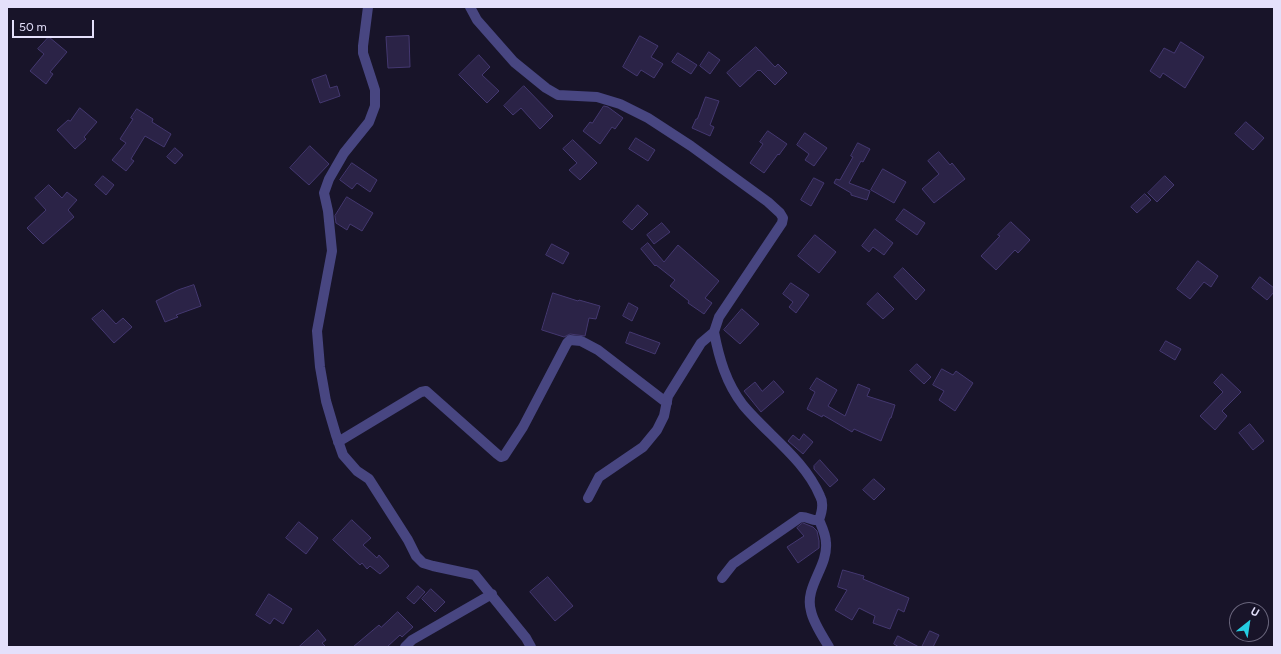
<!DOCTYPE html>
<style>
body{margin:0}
#map{position:relative;width:1281px;height:654px;overflow:hidden;background:#181429;font-family:Figtree,sans-serif}
canvas{display:block}
.frame{position:absolute;inset:0;border:8px solid #e4e0fb;pointer-events:none}
.north{position:absolute;left:1229px;top:602px;width:40px;height:40px;box-sizing:border-box;background:#181429;border:1px solid #6a667d;border-radius:50%;rotate:30deg;font-size:11px;font-weight:700;line-height:16px;text-align:center;color:#e4e0fb}
.north::after{content:'';display:block;margin:auto;width:14px;height:18px;background:#25cde2;clip-path:polygon(50% 0,100% 100%,50% 72%,0 100%)}
.scale{position:absolute;left:12px;top:20px;width:82px;height:18px;box-sizing:border-box;border:2px solid #e4e0fb;border-top:0;padding-left:5px;font-size:12px;line-height:14px;white-space:nowrap;color:#e4e0fb;-webkit-text-stroke:3px #181429;paint-order:stroke}
</style>
<div id="map">
<canvas width="1281" height="654"></canvas>
<div class="frame"></div>
<div class="north">U</div>
<div class="scale">50 m</div>
</div>
<script>
const c = document.querySelector('canvas').getContext('2d');
c.lineJoin = 'round';
function fill(path, color) { c.fillStyle = color; c.fill(path, 'evenodd'); }
function trace(path, color, width, dash) { c.strokeStyle = color; c.lineWidth = width; c.lineCap = dash ? 'butt' : 'round'; c.setLineDash(dash || []); c.stroke(path); }
const building = new Path2D(`
 M 409,36 L 410,67 L 388,68 L 386,37 Z
 M 640,36 L 658,46 L 651,57 L 663,64 L 654,78 L 641,70 L 637,76 L 623,67 Z
 M 49,37 L 67,52 L 50,72 L 53,74 L 46,84 L 30,71 L 44,54 L 38,49 Z
 M 1181,42 L 1204,57 L 1185,88 L 1163,73 L 1160,78 L 1150,71 L 1164,48 L 1174,53 Z
 M 756,47 L 775,67 L 778,64 L 787,73 L 775,85 L 760,70 L 759,71 L 758,70 L 740,87 L 727,73 Z
 M 709,52 L 720,60 L 710,74 L 700,66 Z
 M 678,53 L 697,65 L 691,74 L 672,62 Z
 M 479,55 L 490,67 L 482,75 L 499,91 L 487,103 L 459,75 Z
 M 326,75 L 330,88 L 337,86 L 340,96 L 320,103 L 312,80 Z
 M 524,86 L 553,116 L 540,129 L 521,108 L 513,115 L 504,106 Z
 M 706,97 L 719,101 L 710,125 L 714,127 L 710,136 L 692,128 L 696,119 L 697,119 Z
 M 604,106 L 608,107 L 623,118 L 615,129 L 612,127 L 600,144 L 583,131 L 590,122 L 592,123 Z
 M 80,108 L 97,122 L 84,137 L 86,139 L 75,149 L 57,130 L 68,120 L 70,121 Z
 M 137,109 L 153,119 L 152,122 L 171,134 L 164,147 L 145,136 L 131,159 L 134,161 L 126,171 L 112,160 L 126,143 L 120,139 L 133,119 L 131,118 Z
 M 1246,122 L 1264,138 L 1253,150 L 1235,134 Z
 M 768,131 L 787,144 L 779,155 L 778,154 L 764,173 L 750,163 L 763,144 L 760,142 Z
 M 805,133 L 827,148 L 814,166 L 805,160 L 809,154 L 797,145 Z
 M 636,138 L 655,150 L 648,161 L 629,149 Z
 M 573,140 L 597,163 L 580,180 L 569,170 L 577,163 L 563,149 Z
 M 858,143 L 870,149 L 863,162 L 861,161 L 849,183 L 870,191 L 867,200 L 851,195 L 851,193 L 834,183 L 836,179 L 840,180 L 853,157 L 851,156 Z
 M 310,146 L 329,164 L 309,185 L 290,168 Z
 M 175,148 L 183,155 L 175,164 L 167,157 Z
 M 939,152 L 950,165 L 952,163 L 965,179 L 934,203 L 922,189 L 939,174 L 928,161 Z
 M 352,163 L 377,180 L 370,192 L 357,183 L 352,189 L 340,180 Z
 M 883,169 L 906,182 L 894,203 L 871,190 Z
 M 103,176 L 114,185 L 106,195 L 95,185 Z
 M 1165,176 L 1174,185 L 1157,202 L 1148,193 Z
 M 814,178 L 824,183 L 811,206 L 801,200 Z
 M 49,185 L 62,198 L 67,192 L 77,200 L 68,210 L 74,217 L 43,244 L 27,228 L 46,210 L 35,198 Z
 M 1145,194 L 1151,200 L 1137,213 L 1131,207 Z
 M 347,197 L 373,213 L 362,231 L 350,224 L 347,230 L 336,223 L 335,216 Z
 M 638,205 L 648,214 L 632,230 L 623,222 Z
 M 904,209 L 925,223 L 917,235 L 896,220 Z
 M 1011,222 L 1030,240 L 1018,253 L 1015,250 L 996,270 L 981,256 L 1000,236 L 998,235 Z
 M 662,223 L 670,232 L 654,244 L 647,235 Z
 M 875,229 L 893,243 L 884,255 L 873,247 L 869,252 L 862,246 Z
 M 815,235 L 836,252 L 819,273 L 798,256 Z
 M 648,243 L 664,262 L 678,245 L 719,281 L 705,298 L 712,303 L 704,314 L 688,303 L 689,301 L 670,286 L 675,280 L 656,265 L 655,266 L 641,249 Z
 M 552,244 L 569,253 L 563,264 L 546,255 Z
 M 1198,261 L 1218,276 L 1211,287 L 1204,282 L 1190,299 L 1177,289 Z
 M 903,268 L 925,290 L 916,300 L 894,277 Z
 M 1260,277 L 1274,288 L 1274,292 L 1267,300 L 1252,288 Z
 M 791,283 L 809,295 L 796,313 L 789,307 L 793,302 L 783,294 Z
 M 194,285 L 201,306 L 176,315 L 178,317 L 165,322 L 156,301 L 178,290 Z
 M 553,293 L 578,301 L 579,300 L 600,306 L 596,319 L 589,318 L 585,336 L 570,334 L 564,337 L 542,330 Z
 M 878,293 L 894,309 L 883,319 L 867,304 Z
 M 629,303 L 638,308 L 632,321 L 623,316 Z
 M 742,309 L 759,324 L 740,344 L 724,330 Z
 M 103,310 L 116,324 L 123,318 L 132,327 L 114,343 L 92,319 Z
 M 630,332 L 660,343 L 655,354 L 626,343 Z
 M 1166,341 L 1181,349 L 1175,360 L 1160,351 Z
 M 917,364 L 931,377 L 924,384 L 910,371 Z
 M 942,369 L 953,375 L 956,371 L 973,383 L 955,411 L 939,400 L 944,391 L 933,385 Z
 M 1222,374 L 1241,392 L 1222,411 L 1227,416 L 1215,430 L 1200,416 L 1223,392 L 1214,383 Z
 M 817,378 L 837,390 L 828,406 L 845,416 L 858,384 L 870,389 L 867,396 L 895,405 L 891,418 L 890,418 L 881,441 L 854,429 L 852,432 L 823,415 L 822,417 L 807,409 L 815,392 L 810,389 Z
 M 774,381 L 784,392 L 761,412 L 744,391 L 755,382 L 762,391 Z
 M 1250,424 L 1264,441 L 1253,450 L 1239,433 Z
 M 804,434 L 813,442 L 803,454 L 788,441 L 793,435 L 799,440 Z
 M 820,460 L 838,480 L 830,487 L 814,469 L 814,466 Z
 M 874,479 L 885,489 L 874,500 L 863,490 Z
 M 352,520 L 371,538 L 363,545 L 377,558 L 379,555 L 389,566 L 380,574 L 370,566 L 367,569 L 362,563 L 360,565 L 333,540 Z
 M 299,522 L 318,538 L 306,554 L 286,538 Z
 M 803,523 L 813,527 L 817,531 L 819,541 L 819,548 L 798,563 L 787,547 L 804,536 L 797,528 Z
 M 843,570 L 864,576 L 863,579 L 909,598 L 904,612 L 898,609 L 890,629 L 873,623 L 875,616 L 859,608 L 852,620 L 835,610 L 847,590 L 838,587 Z
 M 548,577 L 573,606 L 555,621 L 530,592 Z
 M 418,586 L 425,592 L 414,604 L 407,598 Z
 M 431,589 L 445,602 L 435,612 L 422,599 Z
 M 269,594 L 292,609 L 283,624 L 274,618 L 270,624 L 256,615 Z
 M 398,612 L 413,627 L 402,637 L 400,635 L 387,647 L 353,647 L 379,625 L 381,627 Z
 M 318,630 L 326,640 L 322,643 L 326,647 L 299,647 Z
 M 930,631 L 939,635 L 933,647 L 922,647 Z
 M 898,636 L 919,647 L 899,647 L 894,644 Z`);
fill(building, '#2b2347');
trace(building, '#443870', 1);
trace(new Path2D(`
 M 368,7 L 363,46 L 363,53 L 375,90 L 375,106 L 369,122 L 344,153 L 329,179 L 324,193 L 328,211 L 332,251 L 317,331 L 320,367 L 326,401 L 336,435 L 343,455 L 357,471 L 369,479 L 408,540 L 416,556 L 423,563 L 433,566 L 475,575 L 526,638 L 531,647
 M 470,7 L 477,20 L 514,62 L 546,88 L 558,95 L 597,97 L 620,104 L 648,118 L 691,146 L 768,202 L 780,213 L 783,218 L 782,223 L 719,317 L 714,332 L 701,343 L 668,396 L 664,416 L 657,430 L 643,447 L 599,477 L 588,498
 M 714,332 C 719,358 726,383 743,405 C 767,434 805,460 820,496 C 824,503 822,512 819,520 C 813,522 807,516 801,517 L 733,564 L 722,578
 M 338,442 L 421,392 L 426,391 L 497,454 L 501,457 L 504,456 L 523,427 L 567,343 L 570,340 L 581,341 L 598,350 L 667,403
 M 819,520 C 822,527 826,535 826,543 C 828,567 804,587 811,611 C 813,622 823,637 829,647
 M 405,647 L 412,640 L 492,594`), '#484681', 10);
</script>
